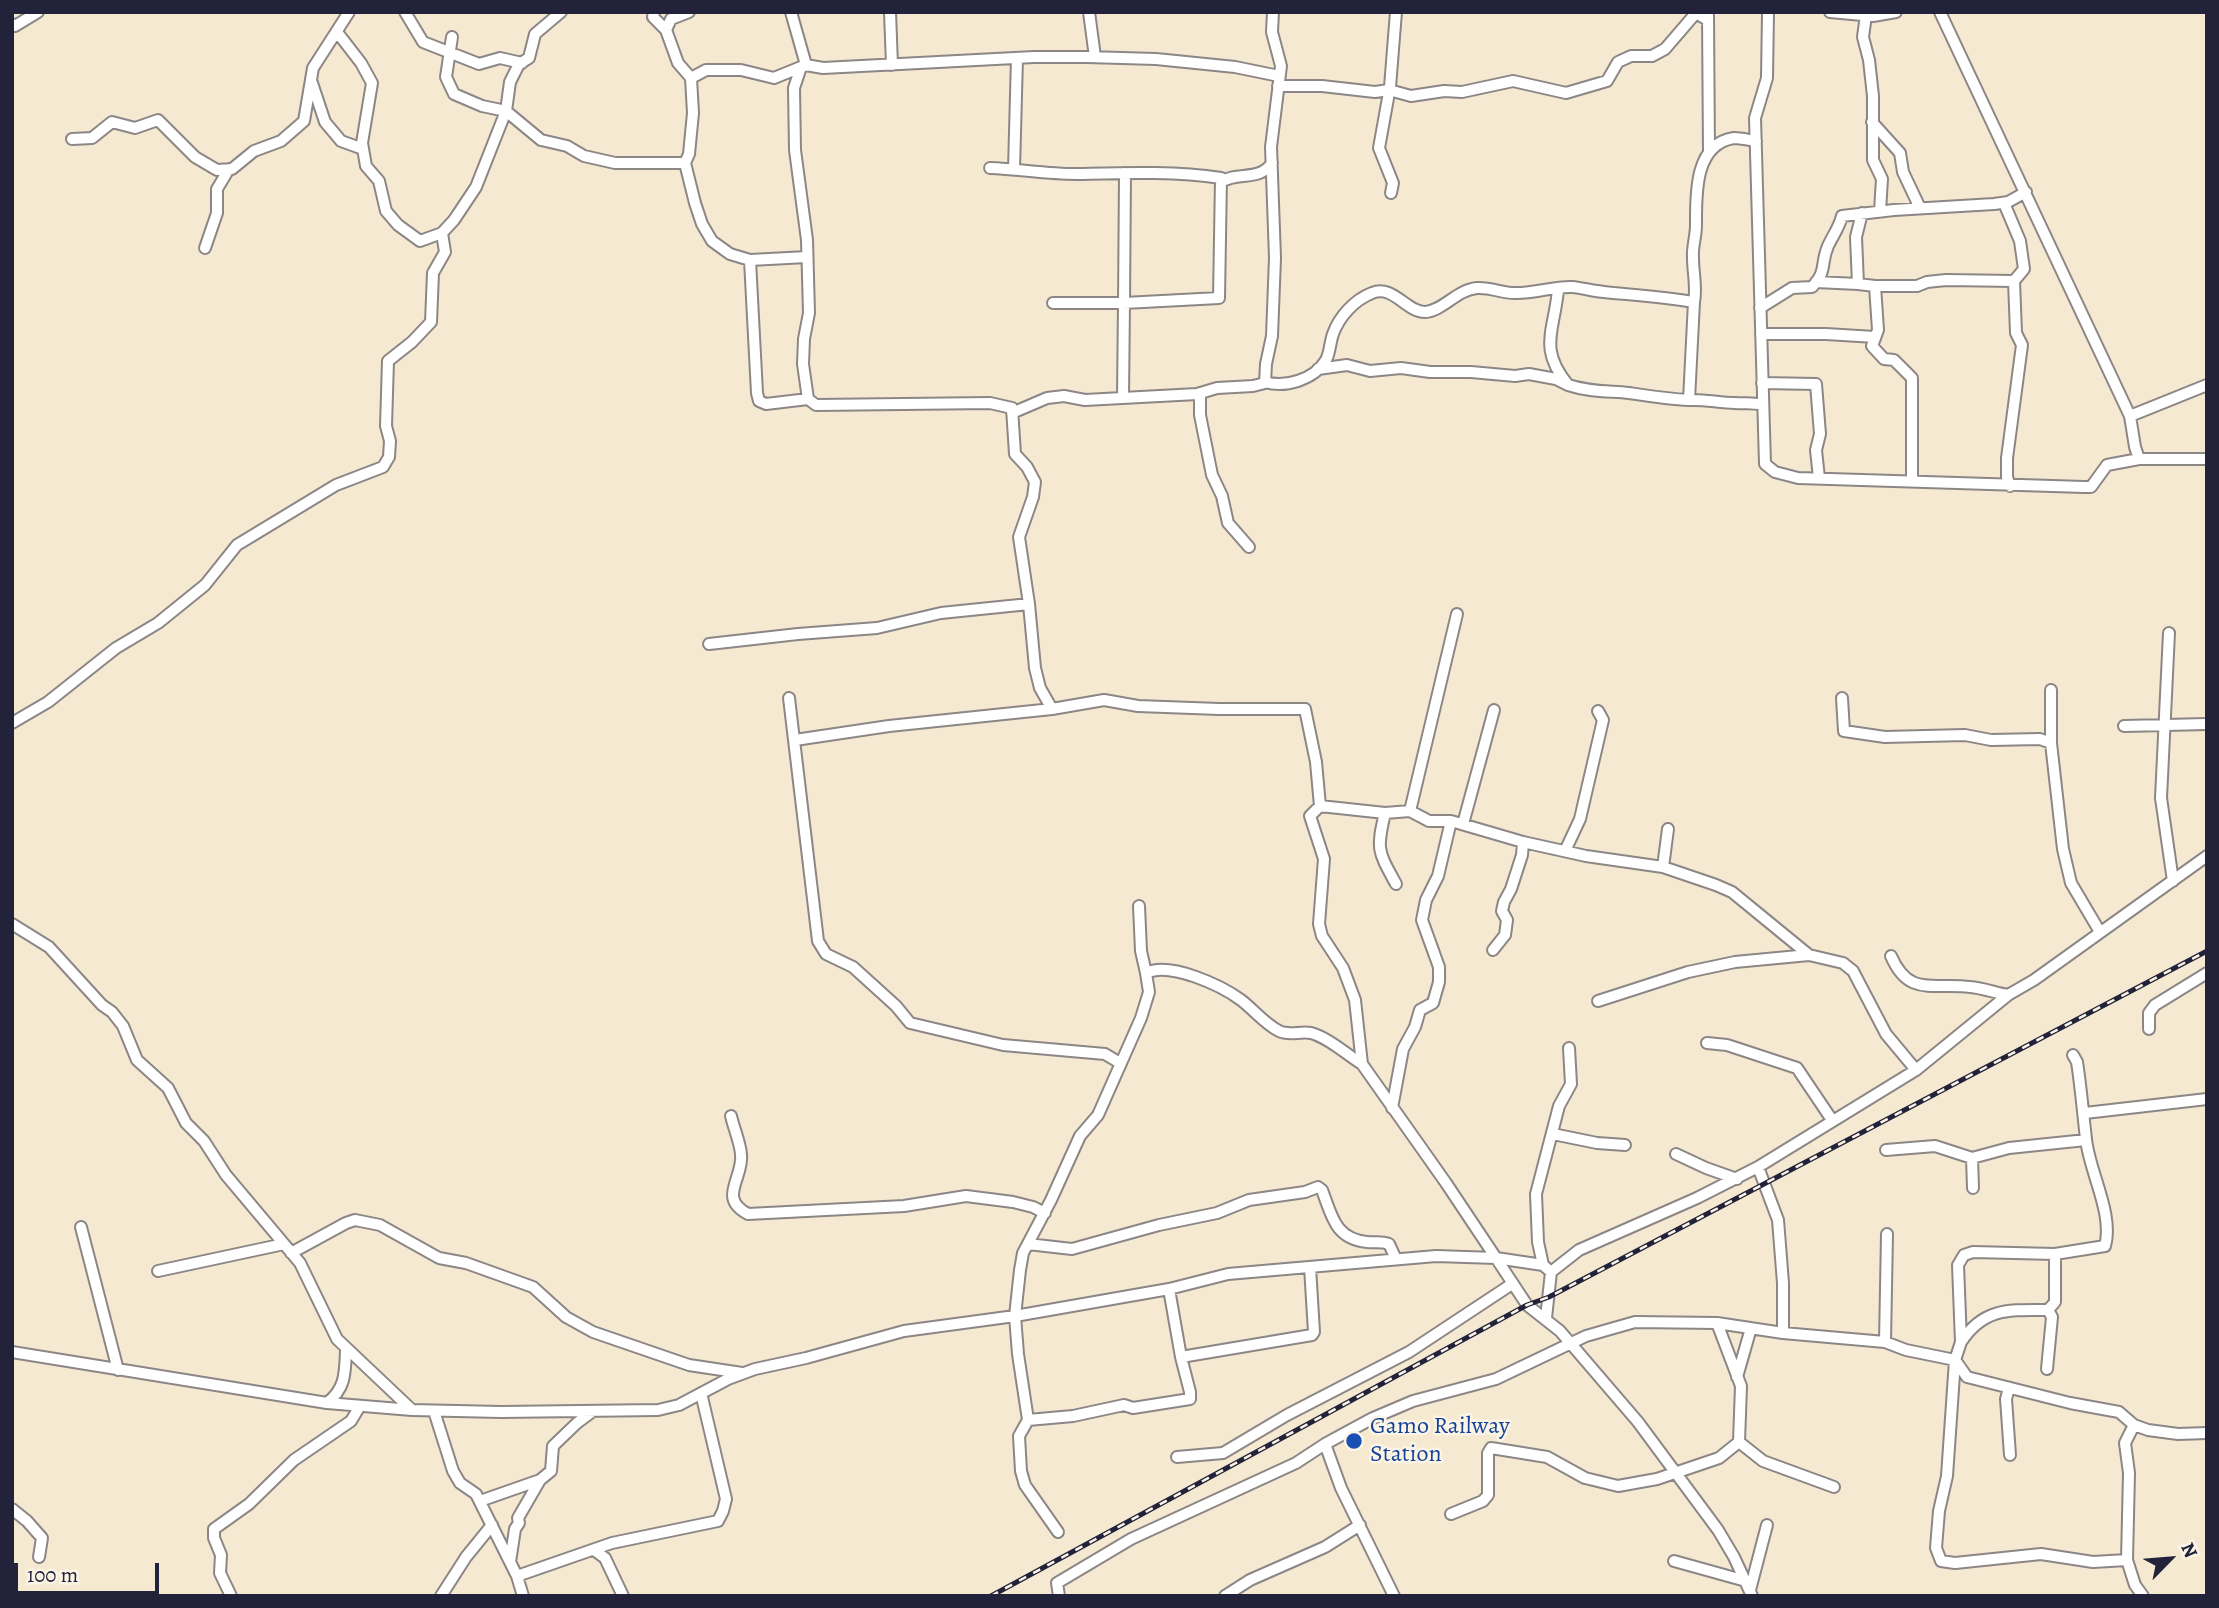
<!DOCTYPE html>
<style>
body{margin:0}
#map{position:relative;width:2219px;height:1608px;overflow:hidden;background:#f6e9d1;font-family:Alegreya,serif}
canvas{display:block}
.frame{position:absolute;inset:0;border:14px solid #22223b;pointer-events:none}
.north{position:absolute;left:2135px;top:1524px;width:70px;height:70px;-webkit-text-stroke:5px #fcf5e5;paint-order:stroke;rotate:65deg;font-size:19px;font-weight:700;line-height:28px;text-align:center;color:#22223b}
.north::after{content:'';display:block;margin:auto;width:24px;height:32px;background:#22223b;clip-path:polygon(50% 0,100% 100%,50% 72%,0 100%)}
.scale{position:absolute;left:14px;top:1563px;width:145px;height:32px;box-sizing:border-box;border:4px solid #22223b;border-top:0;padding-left:9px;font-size:21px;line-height:24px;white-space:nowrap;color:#22223b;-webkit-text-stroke:5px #fcf5e5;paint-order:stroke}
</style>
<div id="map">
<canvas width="2219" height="1608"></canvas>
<div class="frame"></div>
<div class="north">N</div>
<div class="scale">100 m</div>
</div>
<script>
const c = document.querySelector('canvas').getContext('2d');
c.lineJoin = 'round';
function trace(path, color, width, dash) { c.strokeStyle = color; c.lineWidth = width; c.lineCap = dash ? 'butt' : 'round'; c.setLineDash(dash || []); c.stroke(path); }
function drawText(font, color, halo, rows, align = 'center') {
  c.font = font + ' Alegreya,serif'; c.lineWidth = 5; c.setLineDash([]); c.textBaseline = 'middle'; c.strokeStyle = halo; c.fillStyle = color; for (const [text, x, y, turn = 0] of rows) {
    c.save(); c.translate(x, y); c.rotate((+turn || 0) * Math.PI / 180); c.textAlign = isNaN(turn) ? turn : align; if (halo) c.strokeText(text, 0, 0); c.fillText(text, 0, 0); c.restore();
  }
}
const minor = new Path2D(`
 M 405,12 L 423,42 L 479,64 L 500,58 L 522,63
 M 654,12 L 653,17 L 666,30 L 678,63 L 691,78
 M 791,12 L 806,65
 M 890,12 L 892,65
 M 1089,12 L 1095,57
 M 1768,12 L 1767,78 L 1755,118 L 1765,464 L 1775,472 L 1798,478 L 2084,487 L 2091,487 L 2107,465 L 2139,459 L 2207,459
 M 1830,12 L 1873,16 L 1896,12
 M 1940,12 L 2130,416 L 2135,447 L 2139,459
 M 1708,15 L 1709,153
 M 1866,15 L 1863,37 L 1869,60 L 1873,96 L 1873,160 L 1882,179 L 1880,211
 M 12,24 L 15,26 L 38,12
 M 666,30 L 671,19 L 689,12
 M 337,32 L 361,63 L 372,83 L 362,143 L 366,166 L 379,181 L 386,211 L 398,225 L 420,241 L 442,233
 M 452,37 L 446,77 L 454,94 L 482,106 L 506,111 L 541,140 L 567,146 L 584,156 L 615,163 L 685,163
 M 801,67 L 794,88 L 795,150 L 807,240 L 809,313 L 804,339 L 803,364 L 808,399 L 816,405 L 990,403 L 1012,408 L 1015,454 L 1027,467 L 1035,482 L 1033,497 L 1019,537 L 1029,604 L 1035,668 L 1040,688 L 1052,709
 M 312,83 L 325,122 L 341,141 L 363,149
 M 1278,86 L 1322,86 L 1375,92 L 1389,90 L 1411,96 L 1444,91 L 1462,92 L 1513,81 L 1566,93 L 1607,81 L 1618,62 L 1631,56 L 1652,56 L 1665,49 L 1696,13 L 1706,19
 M 1872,122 L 1900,153 L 1903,172 L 1920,208
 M 72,139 L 92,138 L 112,122 L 135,128 L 158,120 L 195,157 L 217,170 L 232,169 L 254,151 L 281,141 L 304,121 L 313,68 L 349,12
 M 990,168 C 1018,169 1047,174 1076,174 C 1124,173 1172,171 1221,178 L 1219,298 L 1124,303 L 1125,173
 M 1014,169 L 1017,58
 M 1221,182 C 1237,171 1259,182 1272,163
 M 1391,193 L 1393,183 L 1379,148 L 1390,87 L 1396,12
 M 2004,203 L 2020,241 L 2024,269 L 2014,281 L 2016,333 L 2022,345 L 2007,458 L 2007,477 L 2010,486
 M 205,248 L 217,213 L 217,189 L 229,169
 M 807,257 L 750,260 L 730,254 L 712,241 L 702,224 L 695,203 L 685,163 L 689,154 L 693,113 L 691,78 L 706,70 L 741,70 L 774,78 L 806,65 L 823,68 L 1034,57 L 1087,57 L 1156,59 L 1235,67 L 1279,76
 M 750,260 L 757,393 L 759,401 L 766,404 L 808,399
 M 1816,282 L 1858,284 L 1856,237 L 1862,213
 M 1858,284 L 1875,286 L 1878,330 L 1872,346 L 1884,359 L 1894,360 L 1912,378 L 1912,481
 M 1875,286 L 1917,286 L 1927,282 L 1946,280 L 2014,281
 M 1558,290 C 1554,332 1538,348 1568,385 C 1589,392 1608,391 1629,393 C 1649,396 1668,399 1689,400
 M 1694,302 C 1697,288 1693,273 1693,258 C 1692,247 1696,237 1696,225 C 1696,195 1694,144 1734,138 C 1740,138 1749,140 1756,141
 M 1053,303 L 1124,303 L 1123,398
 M 1760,308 L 1792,288 L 1812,287 C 1828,270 1820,264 1828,246 C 1833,235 1839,228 1842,216 L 1894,210 L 1994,204 L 2008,202 L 2026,192
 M 1761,334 L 1826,334 L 1875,337
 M 1318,369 L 1347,365 L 1370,371 L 1401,368 L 1430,372 L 1471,372 L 1515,376 L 1529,374 L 1556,379 L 1568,385
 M 1265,382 C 1285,388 1314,380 1326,360 C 1330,353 1330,342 1333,334 C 1339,317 1354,300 1372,293 C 1393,284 1406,312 1425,312 C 1443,311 1456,290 1477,288 C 1490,287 1502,293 1514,293 C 1533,294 1555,286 1572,287 C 1583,288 1593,291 1604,292 C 1634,295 1664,297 1694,302 L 1689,400 C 1705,399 1719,403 1735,403 C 1745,404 1752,402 1762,405
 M 1762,383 L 1816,384 L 1820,434 L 1816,450 L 1819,478
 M 1200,393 L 1200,415 L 1212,475 L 1222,496 L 1228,523 L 1249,547
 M 1012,413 L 1047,398 L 1064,396 L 1085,400 L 1197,394 L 1217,388 L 1253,386 L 1265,383 L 1266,364 L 1272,336 L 1275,258 L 1271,147 L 1281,66 L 1272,32 L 1273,12
 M 2130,416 L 2207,385
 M 2169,633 L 2161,798 L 2173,881
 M 709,644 L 798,634 L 877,628 L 941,613 L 1029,604
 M 2051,690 L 2051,743
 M 789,698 L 818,941 L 826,954 L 853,967 L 896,1006 L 910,1023 L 1003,1045 L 1105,1054 L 1120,1063
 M 1842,698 L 1844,731 L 1885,737 L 1965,735 L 1991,740 L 2040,739 L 2051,743 L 2063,849 L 2071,883 L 2100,932
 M 12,723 L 48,702 L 116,648 L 158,623 L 205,585 L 237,545 L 336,485 L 383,467 L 389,457 L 390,441 L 386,426 L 388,361 L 412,342 L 431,322 L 433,273 L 445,252 L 442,233 L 454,220 L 476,187 L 506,111 L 510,82 L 519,64 L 529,58 L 535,34 L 561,12
 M 2124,726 L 2207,724
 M 795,740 L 889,726 L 1052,709 L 1104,700 L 1138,706 L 1219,709 L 1305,709 L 1316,762 L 1320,806 L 1385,813 L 1410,811 L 1429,821 L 1451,821 L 1523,842 L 1586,856 L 1663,867 L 1716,885 L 1732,892 L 1809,955 L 1843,963 L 1853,971 L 1886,1034 L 1916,1070
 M 1320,806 L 1310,816 L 1324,859 L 1319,924 L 1322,936 L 1343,968 L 1355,1000 L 1362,1064 L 1446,1183 L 1496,1258 L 1543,1265 L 1551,1272 L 1546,1318
 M 1410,811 L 1457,614
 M 1385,813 C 1376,850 1378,851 1396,884
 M 1463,824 L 1494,710
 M 1565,851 L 1580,819 L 1603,720 L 1598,711
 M 1663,867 L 1668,829
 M 1139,906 L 1141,951 L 1146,973
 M 12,924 L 49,947 L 102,1005 L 112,1012 L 123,1026 L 137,1060 L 168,1088 L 186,1123 L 204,1141 L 226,1175 L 300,1263 L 337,1339 L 412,1410
 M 1493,950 L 1505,935 L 1507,920 L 1502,911 L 1504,902 L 1511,889 L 1522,855 L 1523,842
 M 1891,956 C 1909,998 1934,982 1970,987 C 1983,988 1996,993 2008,995
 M 1598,1001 L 1688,972 L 1735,962 L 1809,955
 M 2149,1029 L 2149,1013 L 2155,1005 L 2207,973
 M 1707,1043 L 1727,1045 L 1797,1068 L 1832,1120
 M 2073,1055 L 2077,1062 C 2081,1088 2083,1113 2086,1139 C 2089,1171 2114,1214 2105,1246 L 2055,1254 L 1973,1252 L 1964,1255 L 1958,1265 L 1961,1342 L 1955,1360 L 1947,1476 L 1939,1511 L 1936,1548 L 1941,1561 L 1955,1563 L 2041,1554 L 2093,1562 L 2127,1560 L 2129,1473 L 2125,1443 L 2134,1425
 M 1392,1108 L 1403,1049 L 1415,1027 L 1420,1010 L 1433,1003 L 1439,982 L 1439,967 L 1422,920 L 1426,900 L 1438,876 L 1451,821
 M 2085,1113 L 2207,1099
 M 731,1116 C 734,1129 740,1142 741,1154 C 744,1178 717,1198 748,1214 L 904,1206 L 966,1196 L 1013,1202 L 1033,1207 L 1045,1213
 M 1553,1134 L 1597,1143 L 1625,1145
 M 1886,1150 L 1935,1146 L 1972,1158 L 2009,1148 L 2086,1140
 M 1676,1154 L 1706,1168 L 1737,1179
 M 1972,1158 L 1973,1188
 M 1758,1167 L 1778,1220 L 1783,1283 L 1783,1333
 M 81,1227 L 118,1370
 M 1028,1244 L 1072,1249 L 1159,1225 L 1217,1213 L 1249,1200 L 1305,1192 L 1318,1187 L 1322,1190 C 1332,1216 1335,1239 1367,1242 C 1376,1243 1381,1241 1389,1244 L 1396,1259
 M 291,1253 L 346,1223 L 355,1220 L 380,1225 L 439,1258 L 466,1263 L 533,1287 L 566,1317 L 593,1332 L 689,1365 L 742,1373
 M 1543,1265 L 1538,1242 L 1536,1194 L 1559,1106 L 1571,1084 L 1569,1048
 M 158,1271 L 284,1244
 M 1551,1272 L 1579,1250 L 1697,1198 L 1758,1167 L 1916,1070 L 2008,995 L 2034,980 L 2207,856
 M 1717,1323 L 1741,1386 L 1739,1442
 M 1885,1342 L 1887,1234
 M 1961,1342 C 1984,1307 2010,1310 2048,1310 L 2055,1302 L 2055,1254
 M 12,1352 L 327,1403 L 412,1410 L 501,1412 L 658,1410 L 679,1405 L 728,1379 L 755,1369 L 806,1358 L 904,1331 L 1015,1316 L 1169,1289 L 1228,1274 L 1436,1256 L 1496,1258 L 1527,1305 L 1560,1331 L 1638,1422 L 1718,1530 L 1734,1557 L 1752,1596
 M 1181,1357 L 1312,1335 L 1314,1332 L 1310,1267
 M 2047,1369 L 2052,1317 L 2048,1310
 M 1737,1377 L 1751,1328
 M 2009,1388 L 2006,1399 L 2010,1455
 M 327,1403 C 346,1388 345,1373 346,1349
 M 434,1411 L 453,1471 L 460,1483 L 476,1494 L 517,1576 L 612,1543 L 718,1521 L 723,1511 L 726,1499 L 701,1393
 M 1028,1420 L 1073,1416 L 1124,1405 L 1133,1408 L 1190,1399 L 1190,1392 L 1181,1357 L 1169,1289
 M 1325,1444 L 1341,1488 L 1394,1596
 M 1177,1457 L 1223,1453 L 1287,1415 L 1409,1352 L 1512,1284
 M 480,1501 L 540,1480 L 551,1471 L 553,1446 L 577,1423 L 593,1411
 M 12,1509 L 27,1521 L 42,1538 L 39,1557
 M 1451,1514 L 1483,1501 L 1488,1495 L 1488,1453 L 1491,1448 L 1547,1457 L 1585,1478 L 1618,1486 L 1657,1479 L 1719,1458 L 1739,1442 L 1763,1461 L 1834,1487
 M 1058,1532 L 1025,1485 L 1021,1471 L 1019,1436 L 1028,1420 L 1018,1354 L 1015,1316 L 1020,1270 L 1023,1253 L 1051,1200 L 1080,1136 L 1098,1115 L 1141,1018 L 1149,992 L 1146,973 C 1170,961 1222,986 1241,1000 C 1254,1010 1265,1024 1279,1031 C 1289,1036 1300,1031 1311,1033 C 1329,1038 1346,1054 1362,1064
 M 594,1550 L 605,1558 L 623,1596
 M 2127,1560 L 2135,1585 L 2143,1596
 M 1674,1561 L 1746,1581
 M 510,1562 L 515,1529 L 519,1523 L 518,1518 L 540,1480
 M 517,1576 L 523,1596
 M 1750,1590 L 1767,1525
 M 231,1596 L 220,1573 L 221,1555 L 214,1538 L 214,1529 L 249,1504 L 294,1460 L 351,1421 L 360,1406
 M 441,1596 L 466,1557 L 492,1525
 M 1059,1596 L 1057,1583 L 1131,1539 L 1296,1463 L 1325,1444 L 1373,1418 L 1413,1401 L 1496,1379 L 1586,1336 L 1635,1322 L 1717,1323 L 1783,1333 L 1885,1342 L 1906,1350 L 1955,1360 L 1967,1377 L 2070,1403 L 2119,1412 L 2134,1425 L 2148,1430 L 2178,1434 L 2207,1433
 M 1225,1596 L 1250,1580 L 1325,1547 L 1360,1525`);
trace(minor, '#8c8686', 14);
trace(minor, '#fff', 10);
const rail = new Path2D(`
 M 991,1596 L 1527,1305 L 1549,1297 L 2207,951`);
trace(rail, '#22223b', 5);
trace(rail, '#fcf5e5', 2.5, [8]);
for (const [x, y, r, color] of [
 [1354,1441,9,"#1a4fb4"]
]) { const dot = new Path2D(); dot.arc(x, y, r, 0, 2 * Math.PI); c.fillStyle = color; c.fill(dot); trace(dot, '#fcf5e5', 2.5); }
drawText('24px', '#164399', '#fcf5e5', [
 ["Gamo Railway",1370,1427],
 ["Station",1370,1455]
], 'left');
</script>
